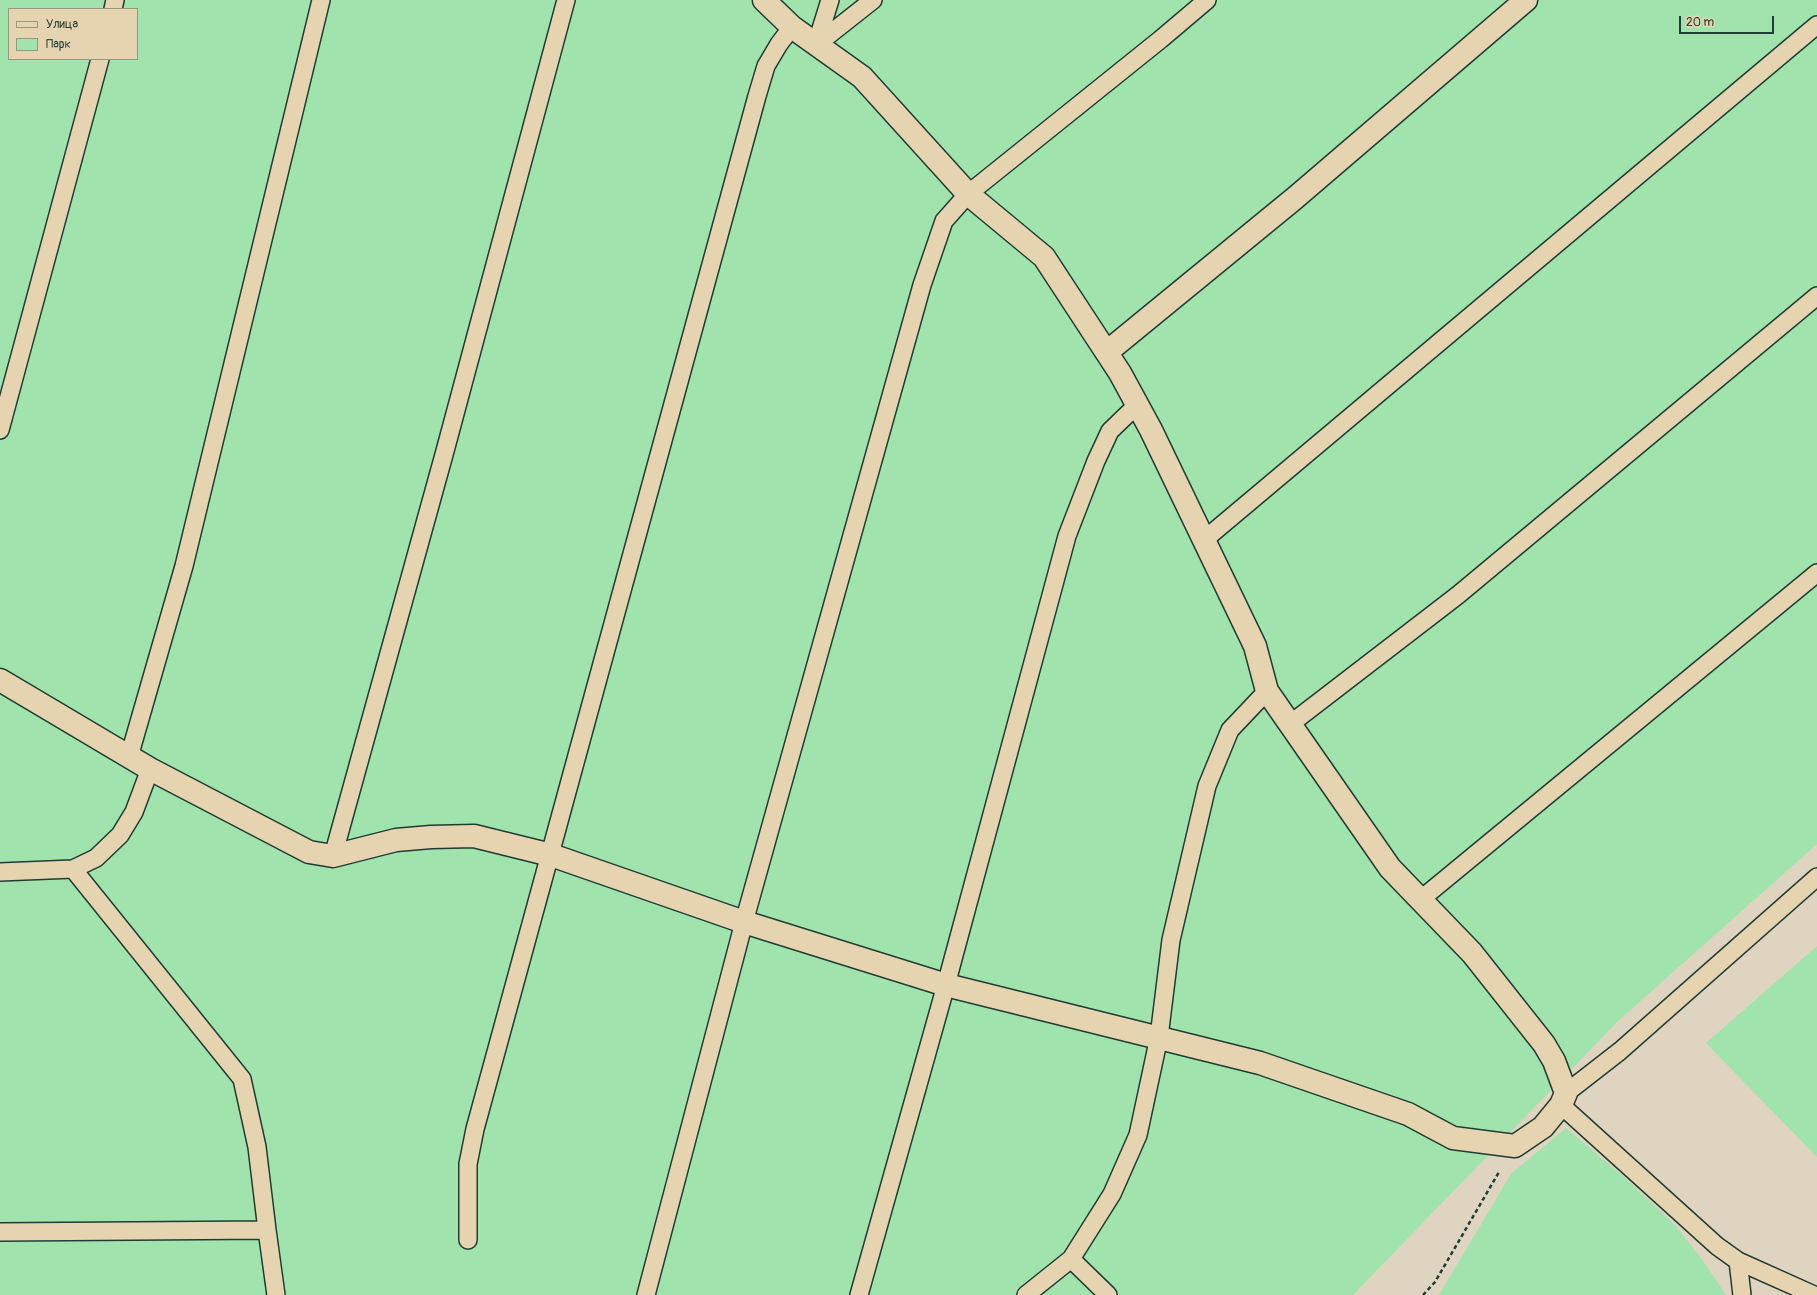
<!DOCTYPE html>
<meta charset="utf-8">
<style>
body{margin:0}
#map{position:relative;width:1817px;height:1295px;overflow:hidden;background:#ded4bf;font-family:Pangolin,sans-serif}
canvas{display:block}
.legend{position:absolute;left:8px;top:8px;width:130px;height:52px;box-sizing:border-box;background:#e6d4b1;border:1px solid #96987f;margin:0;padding:5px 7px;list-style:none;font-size:12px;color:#1f3d34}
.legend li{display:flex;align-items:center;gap:8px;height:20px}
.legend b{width:20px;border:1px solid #96987f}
.scale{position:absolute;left:1679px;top:16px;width:95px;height:18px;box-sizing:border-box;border:2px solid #1f3d34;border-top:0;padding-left:5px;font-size:12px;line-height:14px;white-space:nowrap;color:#1f3d34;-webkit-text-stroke:3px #e6d4b1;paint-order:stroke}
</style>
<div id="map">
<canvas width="1817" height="1295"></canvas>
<ul class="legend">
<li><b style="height:5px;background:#e6d4b1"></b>Улица</li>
<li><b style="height:11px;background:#a1e3ad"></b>Парк</li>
</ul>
<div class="scale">20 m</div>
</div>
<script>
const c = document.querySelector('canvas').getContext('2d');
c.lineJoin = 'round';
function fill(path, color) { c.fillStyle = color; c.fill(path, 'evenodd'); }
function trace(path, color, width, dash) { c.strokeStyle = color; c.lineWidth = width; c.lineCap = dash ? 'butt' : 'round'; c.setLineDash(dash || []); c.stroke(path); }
fill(new Path2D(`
 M 0,0 L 1817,0 L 1817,844 L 1618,1021 L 1353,1295 L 0,1295 ZM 9,9 L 137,9 L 137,59 L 9,59 Z
 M 1817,946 L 1817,1157 L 1706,1043 Z
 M 1566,1128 L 1624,1177 L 1675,1225 L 1701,1258 L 1726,1295 L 1439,1295 L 1511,1174 Z`), '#a1e3ad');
const service = new Path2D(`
 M 113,9 L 115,0
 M 816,45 L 873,0
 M 816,45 L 830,0
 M 0,430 L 100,59
 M 1204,540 L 1817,25
 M 1289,725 L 1458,595 L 1817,296
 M 129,757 L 184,566 L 321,0
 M 333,856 L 445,451 L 566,0
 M 0,872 L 73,869 L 96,858 L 120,835 L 134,812 L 150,769
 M 1420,900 L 1817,573
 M 1566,1093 L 1620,1051 L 1817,877
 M 1561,1105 L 1717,1246 L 1738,1261 L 1814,1295
 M 267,1230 L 276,1295
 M 0,1232 L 267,1230 L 257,1147 L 242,1079 L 73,869
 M 468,1240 L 468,1164 L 475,1129 L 757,96 L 766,66 L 779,44 L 792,27
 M 1071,1259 L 1108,1295
 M 1738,1261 L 1742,1295
 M 646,1295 L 744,922 L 922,285 L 944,221 L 968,194 L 1161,39 L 1207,0
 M 859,1295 L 946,985 L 1067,536 L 1096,461 L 1110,431 L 1137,405
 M 1026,1295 L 1071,1259 L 1112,1194 L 1138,1135 L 1159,1037 L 1171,940 L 1207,786 L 1230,730 L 1267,691`);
const minor = new Path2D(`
 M 1107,352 L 1295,198 L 1526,0
 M 0,680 L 150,769 L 309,852 L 333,856 L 396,840 L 431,837 L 474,836 L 551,855 L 744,922 L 946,985 L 1260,1063 L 1408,1114 L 1453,1138 L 1515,1146 L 1543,1127 L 1561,1105 L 1566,1093 L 1554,1061 L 1544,1044 L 1472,953 L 1390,868 L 1267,691 L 1255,646 L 1151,430 L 1120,373 L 1044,257 L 968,194 L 862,77 L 792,27 L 764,0`);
trace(service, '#1f3d34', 20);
trace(minor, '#1f3d34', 25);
trace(new Path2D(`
 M 1423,1295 L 1435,1282 L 1499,1172`), '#1f3d34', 2.5, [4, 3]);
trace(service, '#e6d4b1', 17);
trace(minor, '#e6d4b1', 22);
</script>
